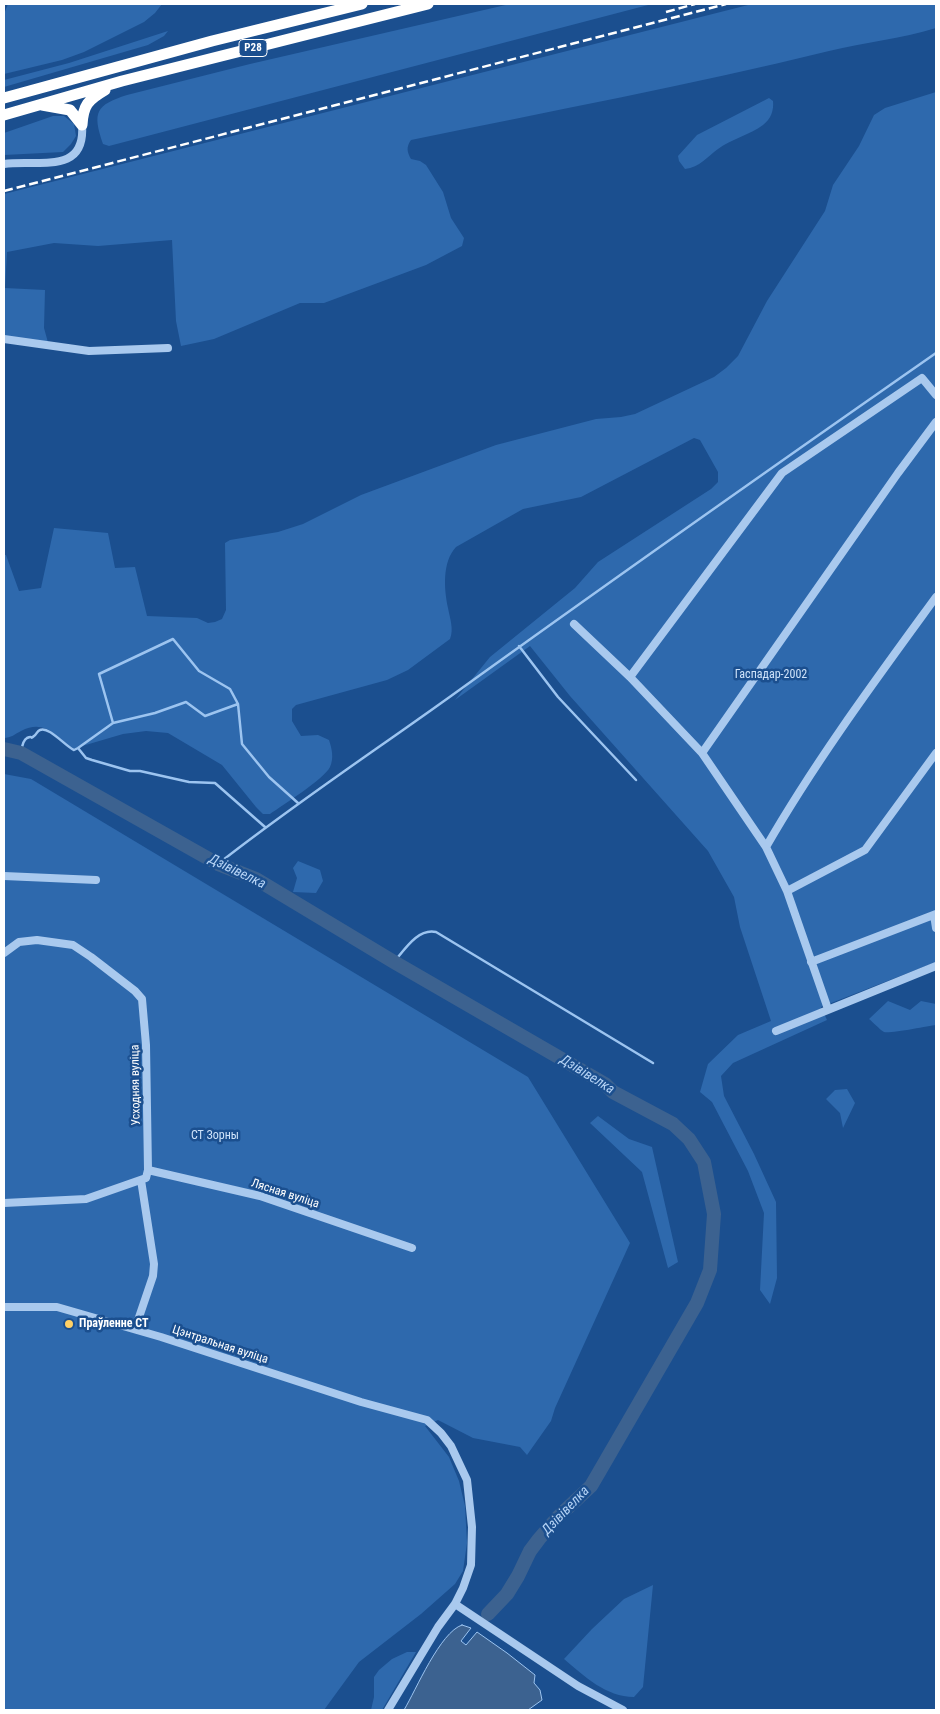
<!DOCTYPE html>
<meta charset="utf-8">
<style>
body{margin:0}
#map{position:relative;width:940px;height:1714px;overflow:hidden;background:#1b4f8f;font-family:"Roboto Condensed",sans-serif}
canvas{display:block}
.frame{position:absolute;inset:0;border:5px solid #fff;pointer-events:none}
</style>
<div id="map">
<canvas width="940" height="1714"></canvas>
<div class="frame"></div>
</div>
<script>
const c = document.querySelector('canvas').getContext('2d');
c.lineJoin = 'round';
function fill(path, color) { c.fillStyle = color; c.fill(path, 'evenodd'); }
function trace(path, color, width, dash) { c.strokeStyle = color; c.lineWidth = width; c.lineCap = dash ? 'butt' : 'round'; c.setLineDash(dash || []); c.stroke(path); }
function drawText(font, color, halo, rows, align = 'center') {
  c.font = font + ' "Roboto Condensed",sans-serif'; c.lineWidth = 5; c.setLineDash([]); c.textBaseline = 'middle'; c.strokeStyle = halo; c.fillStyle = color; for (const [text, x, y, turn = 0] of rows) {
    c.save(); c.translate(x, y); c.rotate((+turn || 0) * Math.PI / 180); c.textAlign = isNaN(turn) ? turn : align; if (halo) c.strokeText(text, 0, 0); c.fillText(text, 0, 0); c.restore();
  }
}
fill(new Path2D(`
 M 8,4 L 162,4 L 155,13 L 144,22 L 84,52 L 62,60 L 4,74 L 4,14 Z
 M 510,4 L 652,4 L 109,146 L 103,144 C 92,112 96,105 127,95 L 250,64 Z
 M 752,4 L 936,4 L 936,28 C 901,39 865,42 829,51 C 690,85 551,111 411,140 C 406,147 407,152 411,159 L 420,161 L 426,165 L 443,192 L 451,218 L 464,238 L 462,246 L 426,265 L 324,303 L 300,303 L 214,339 L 181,346 L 176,321 L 172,240 L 98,246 L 54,243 L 7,252 L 5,288 L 45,290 L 44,328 L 49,346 L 4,337 L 4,194 Z
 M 168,31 L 164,36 L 148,45 L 4,87 L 4,80 L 69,63 Z
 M 936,92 L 936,962 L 821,1007 L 827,1020 L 733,1063 L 721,1076 L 724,1096 L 754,1154 L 776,1202 L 777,1278 L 770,1304 L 760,1290 L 764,1213 L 748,1171 L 712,1102 L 700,1092 L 708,1064 L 738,1035 L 771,1021 L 740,927 L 734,897 L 708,851 L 570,696 L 530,646 L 455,700 L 490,657 L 575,588 L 598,562 L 711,489 L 718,482 L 718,472 L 700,440 L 694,438 L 581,497 L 523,509 L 456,547 C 442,562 444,589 448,608 C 450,619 454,629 450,639 L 408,670 L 387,680 L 296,705 L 292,709 L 292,721 L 301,736 L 318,735 L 329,740 C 332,749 334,758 330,767 C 324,779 283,805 270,814 L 263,814 L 256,807 L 222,765 L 168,733 L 146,731 L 123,734 L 72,749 C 56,735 44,719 21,731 C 15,734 11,738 4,738 L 4,555 L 6,555 L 19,591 L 41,588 L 54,528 L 108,533 L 115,568 L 135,567 L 147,616 L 197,618 L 208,623 L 215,622 L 222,619 L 226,610 L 225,543 L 230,540 L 278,532 L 303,524 L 361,495 L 496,445 L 596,419 L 621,417 L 635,414 L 714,377 L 726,368 L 738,356 L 767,301 L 825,211 L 833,185 L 859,146 L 874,115 L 885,108 Z
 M 769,98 L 773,101 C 774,110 771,119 763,125 C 750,135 731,139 718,149 C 707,157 700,167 685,169 L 679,161 L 678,156 L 697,135 Z
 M 53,116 L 64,116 L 74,124 L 76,136 L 71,144 L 63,152 L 4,155 L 4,133 Z
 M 4,774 L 31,779 L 528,1077 L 630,1243 L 555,1408 L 551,1421 L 527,1455 L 520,1447 L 473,1438 L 438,1420 L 425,1426 L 449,1457 L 459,1481 L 465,1506 L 467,1543 L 463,1571 L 455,1584 L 421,1614 L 359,1662 L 324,1710 L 4,1710 Z
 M 298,861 L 320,870 L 323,881 L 316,893 L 293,892 L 297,878 L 293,868 Z
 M 888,1001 L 910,1010 L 921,1001 L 936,1004 L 936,1025 C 928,1026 889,1034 884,1032 C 879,1029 873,1022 869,1019 Z
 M 847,1089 L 855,1103 L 843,1128 L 840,1113 L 826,1099 L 835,1090 Z
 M 598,1116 L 629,1139 L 652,1147 L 678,1262 L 668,1268 L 642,1172 L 590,1123 Z
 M 653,1585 L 643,1687 L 634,1697 C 606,1697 584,1676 564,1659 L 592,1629 L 624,1599 Z
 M 407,1652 L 416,1652 L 382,1710 L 371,1710 L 374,1697 L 374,1677 L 379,1670 L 392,1659 Z`), '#2e69ad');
const water = new Path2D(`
 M 462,1625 L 471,1628 L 461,1641 L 466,1645 L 477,1632 L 507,1653 L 535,1675 L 534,1683 L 540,1690 L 542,1700 L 528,1710 L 404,1710 C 416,1690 440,1632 462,1625 Z`);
fill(water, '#3c6290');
trace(water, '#9cc4f0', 1);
trace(new Path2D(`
 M 519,646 L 558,697 L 636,780
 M 113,723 L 155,713 L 186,702 L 205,716 L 238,704
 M 78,748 L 113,723 L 99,674 L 173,639 L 199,671 L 230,689 L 238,704 L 242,744 L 269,777 L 298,803
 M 21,753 C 22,748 22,741 27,738 C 34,735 29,740 34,736 C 37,734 37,731 40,730 C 49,726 65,746 74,750 L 78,748 L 86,758 L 92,760 L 130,771 L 140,771 L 189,782 L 215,783 L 265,827
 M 218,864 C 293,805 373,752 451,696 C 612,580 774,466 936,353
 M 394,962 C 405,949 418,928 436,932 L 653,1063`), '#9cc4f0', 2.5);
trace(new Path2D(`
 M 4,749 L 21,753 L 218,864 L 256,879 L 394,962 L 605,1084 L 613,1092 L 673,1124 L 689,1139 L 704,1162 L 714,1214 L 710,1270 L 697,1303 L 598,1474 L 591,1486 L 558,1517 L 539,1539 L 530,1551 L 518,1576 L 507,1594 L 488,1614`), '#3c6290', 14);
trace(new Path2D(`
 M 4,164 C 36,159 86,176 82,125
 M 4,339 L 89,351 L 168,348
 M 574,624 L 630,677 L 702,753 L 766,847 L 787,891 L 828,1009
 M 630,677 L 782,473 L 922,378 L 936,395
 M 702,753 L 898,473 L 936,422
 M 766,847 C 816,760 877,678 936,597
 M 4,876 L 96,880
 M 787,891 L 865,850 L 936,753
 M 934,915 L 936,928
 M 4,953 L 19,942 L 37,940 L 73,945 L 91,957 L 135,991 L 142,999 L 146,1045 L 148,1170 L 146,1178 L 86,1199 L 4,1203
 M 811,962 L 936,914
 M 776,1031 L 936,966
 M 148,1170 L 260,1196 L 412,1248
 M 4,1307 L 57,1307 L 161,1337 L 361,1402 L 427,1420 L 441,1433 L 451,1446 L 467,1480 L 472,1527 L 471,1565 L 463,1588 L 455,1604 L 438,1627 L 388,1710
 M 135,1329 L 153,1276 L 154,1264 L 141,1180
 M 455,1604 L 578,1686 L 623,1710`), '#a9c9ee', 8);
trace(new Path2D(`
 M 4,98 L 212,41 L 362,4
 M 42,105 L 70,110 L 82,125
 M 4,115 L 122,81 L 428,4
 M 82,125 C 83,105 88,100 105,90`), '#fff', 11);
trace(new Path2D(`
 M 666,12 L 695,4
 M 4,191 L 726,4`), '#fff', 2.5, [9, 4]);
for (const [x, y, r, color] of [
 [69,1324,5,"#ffd166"]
]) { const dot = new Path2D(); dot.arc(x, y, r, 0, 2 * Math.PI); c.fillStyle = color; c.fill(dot); trace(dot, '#1b4f8f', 2); }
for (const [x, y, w] of [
 [253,48,28]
]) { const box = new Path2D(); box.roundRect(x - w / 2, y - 8.5, w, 17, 4); c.fillStyle = '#1b4f8f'; c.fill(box); trace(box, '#fff', 1); }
drawText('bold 11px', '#fff', null, [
 ["Р28",253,48]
]);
drawText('12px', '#cfe3fa', '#1b4f8f', [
 ["Гаспадар-2002",771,675],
 ["СТ Зорны",215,1136]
]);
drawText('12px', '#fff', '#1b4f8f', [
 ["Усходняя вуліца",136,1085,-91],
 ["Лясная вуліца",285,1194,18],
 ["Цэнтральная вуліца",220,1345,18]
]);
drawText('bold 12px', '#fff', '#1b4f8f', [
 ["Праўленне СТ",79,1324]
], 'left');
drawText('italic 14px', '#b5d3f5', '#1b4f8f', [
 ["Дзівівелка",237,872,26],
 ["Дзівівелка",587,1075,32],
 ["Дзівівелка",566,1511,-46]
]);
</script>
